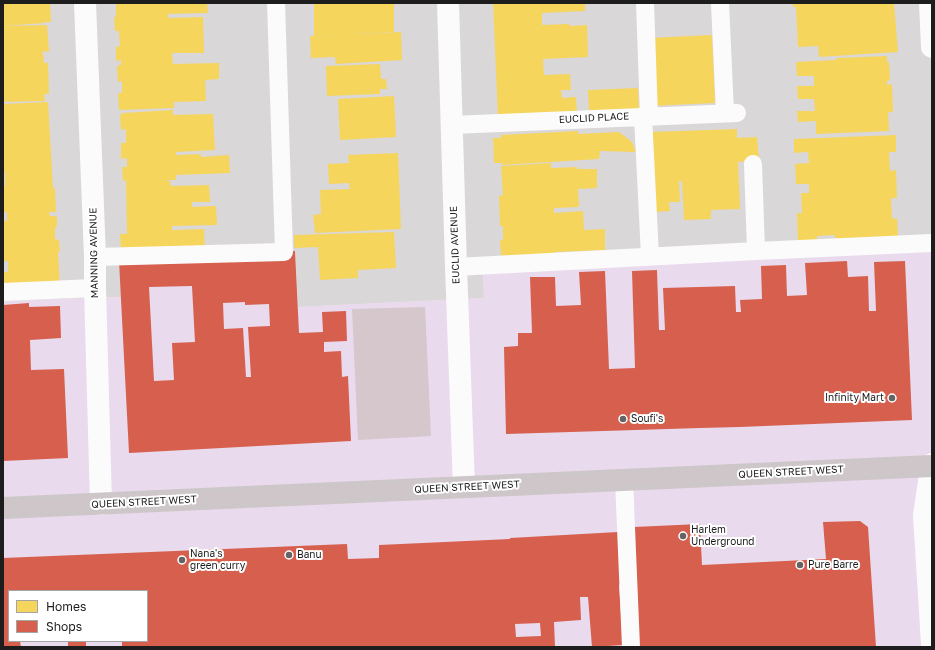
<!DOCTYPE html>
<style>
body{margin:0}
#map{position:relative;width:935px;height:650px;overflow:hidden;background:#ebe6e9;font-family:"Golos Text",sans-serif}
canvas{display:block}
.frame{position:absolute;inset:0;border:4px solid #1d1d1d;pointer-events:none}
.legend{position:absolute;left:8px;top:590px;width:140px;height:52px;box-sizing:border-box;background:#fff;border:1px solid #a5a5a5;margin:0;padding:5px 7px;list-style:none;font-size:12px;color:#1d1d1d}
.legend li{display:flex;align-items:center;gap:8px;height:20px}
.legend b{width:20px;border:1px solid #a5a5a5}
</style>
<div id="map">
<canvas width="935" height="650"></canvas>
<div class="frame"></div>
<ul class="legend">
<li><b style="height:11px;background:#f6d55c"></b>Homes</li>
<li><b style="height:11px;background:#d6604d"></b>Shops</li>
</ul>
</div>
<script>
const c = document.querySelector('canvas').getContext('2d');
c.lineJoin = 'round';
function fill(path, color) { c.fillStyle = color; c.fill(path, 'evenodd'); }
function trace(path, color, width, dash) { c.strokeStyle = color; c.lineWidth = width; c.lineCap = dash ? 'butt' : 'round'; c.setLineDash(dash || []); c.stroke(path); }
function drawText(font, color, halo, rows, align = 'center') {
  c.font = font + ' "Golos Text",sans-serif'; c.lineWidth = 4; c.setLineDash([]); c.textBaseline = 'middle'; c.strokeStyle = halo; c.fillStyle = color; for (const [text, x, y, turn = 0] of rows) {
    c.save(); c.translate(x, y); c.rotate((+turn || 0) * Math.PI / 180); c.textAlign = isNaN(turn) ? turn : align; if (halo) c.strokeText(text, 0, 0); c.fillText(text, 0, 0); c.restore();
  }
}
fill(new Path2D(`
 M 3,3 L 932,3 L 932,252 L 483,270 L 484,298 L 298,307 L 295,251 L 121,297 L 3,301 Z`), '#dad7d9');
fill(new Path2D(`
 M 295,251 L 298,307 L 484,298 L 483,269 L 932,252 L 932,647 L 3,647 L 3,301 L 121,297 L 119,261 ZM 9,591 L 147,591 L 147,641 L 9,641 Z`), '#eadaed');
fill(new Path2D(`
 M 425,307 L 431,436 L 358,440 L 352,309 Z`), '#d5c7cb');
fill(new Path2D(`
 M 3,3 L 50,3 L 51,22 L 45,22 L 45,23 L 3,26 Z
 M 116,3 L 207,3 L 208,13 L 168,14 L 168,18 L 203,17 L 204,53 L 172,53 L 173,64 L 219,63 L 219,79 L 205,80 L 206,101 L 174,102 L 174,108 L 119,110 L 118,93 L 122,93 L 122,81 L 118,82 L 117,66 L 121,65 L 121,60 L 116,61 L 116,47 L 120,46 L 119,31 L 115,31 L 114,17 L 116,17 Z
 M 314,3 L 394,3 L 394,32 L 314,36 Z
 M 493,3 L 585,3 L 585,11 L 542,13 L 542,25 L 569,24 L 570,26 L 587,25 L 588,57 L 543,59 L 544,75 L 570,74 L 571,90 L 561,90 L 562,98 L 576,97 L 577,113 L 498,119 Z
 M 793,3 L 894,3 L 898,52 L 819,57 L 818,46 L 798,47 L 796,7 L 793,7 Z
 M 47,25 L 49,52 L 43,51 L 43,54 L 44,63 L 48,63 L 49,94 L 44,94 L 45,101 L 3,102 L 3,26 Z
 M 401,32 L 402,60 L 336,64 L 335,57 L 311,58 L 310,36 Z
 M 712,35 L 715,103 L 651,106 L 648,38 Z
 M 887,56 L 887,62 L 889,62 L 890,80 L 887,81 L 887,85 L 892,84 L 893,112 L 888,112 L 889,131 L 816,134 L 816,121 L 798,122 L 797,111 L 815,111 L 814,99 L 798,99 L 797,86 L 814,86 L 814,76 L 797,76 L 796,62 L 836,60 L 836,58 Z
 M 380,64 L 381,79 L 386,79 L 387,89 L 380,89 L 380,94 L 327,96 L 326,66 Z
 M 638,88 L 639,110 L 598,113 L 599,110 L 589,110 L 588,90 Z
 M 394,96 L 396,137 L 340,140 L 338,99 Z
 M 48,102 L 53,188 L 55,188 L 56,212 L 49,212 L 50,216 L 55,216 L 57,217 L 57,225 L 55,229 L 55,239 L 59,240 L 60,252 L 58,251 L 60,289 L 3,291 L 3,272 L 8,272 L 8,261 L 3,261 L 3,221 L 7,221 L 7,212 L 3,212 L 3,186 L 5,186 L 5,171 L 3,171 L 3,104 Z
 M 173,110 L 173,115 L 213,114 L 215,150 L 176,152 L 176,155 L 201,154 L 201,157 L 229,155 L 230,173 L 176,175 L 176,180 L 165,180 L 170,181 L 171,186 L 209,185 L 210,202 L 192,202 L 192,207 L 216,206 L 217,225 L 172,226 L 172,230 L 204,229 L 205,253 L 121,251 L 120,234 L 127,234 L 126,182 L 127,182 L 127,181 L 123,181 L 122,167 L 127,167 L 127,158 L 121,159 L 121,143 L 126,143 L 126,129 L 121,130 L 120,115 L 122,114 L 122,113 Z
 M 737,129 L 737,138 L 757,137 L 759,160 L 738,162 L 740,209 L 711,210 L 711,219 L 684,220 L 682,181 L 679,181 L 680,202 L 669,202 L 670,211 L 655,212 L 651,132 Z
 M 578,131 L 578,134 L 619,132 L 632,142 L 636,152 L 600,151 L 599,159 L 502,165 L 502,163 L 494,163 L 493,138 L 501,138 L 501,135 Z
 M 896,135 L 896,152 L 889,152 L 890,171 L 896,170 L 897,198 L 891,198 L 892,219 L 897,218 L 898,236 L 837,240 L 834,235 L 817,236 L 817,241 L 798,243 L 797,213 L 802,213 L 801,193 L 809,193 L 809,184 L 796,184 L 795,164 L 809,163 L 808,152 L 794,153 L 794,139 Z
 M 398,153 L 401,229 L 315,233 L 313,215 L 321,214 L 320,190 L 350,189 L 349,183 L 329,184 L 328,164 L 349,163 L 348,155 Z
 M 551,163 L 551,168 L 577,167 L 577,169 L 597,169 L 597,188 L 578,189 L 579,207 L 554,208 L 554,213 L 583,211 L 584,230 L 605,229 L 605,250 L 555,252 L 555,259 L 504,261 L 504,255 L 501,256 L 500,240 L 503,240 L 503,226 L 500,226 L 499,196 L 503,195 L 501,166 Z
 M 394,232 L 396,268 L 358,270 L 358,278 L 320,280 L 318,247 L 294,248 L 294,235 Z`), '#f6d55c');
fill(new Path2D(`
 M 295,251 L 299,333 L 323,332 L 322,312 L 346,311 L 347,341 L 324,342 L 324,352 L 341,351 L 342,377 L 348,376 L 351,441 L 129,453 L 119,261 ZM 192,286 L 195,342 L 172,343 L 174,380 L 154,381 L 149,287 ZM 245,302 L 245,305 L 269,304 L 270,326 L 248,327 L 251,377 L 246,377 L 243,328 L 224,329 L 223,303 Z
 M 847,261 L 848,277 L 868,276 L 869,311 L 876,311 L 874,262 L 905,261 L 912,420 L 740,427 L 700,428 L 506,434 L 504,347 L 518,346 L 518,333 L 532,333 L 530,277 L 555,277 L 556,306 L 581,305 L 579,272 L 605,271 L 609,369 L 635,368 L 632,271 L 657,270 L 659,330 L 665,330 L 663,288 L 735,286 L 736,312 L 741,312 L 740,300 L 762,299 L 761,266 L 786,265 L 787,296 L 807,295 L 805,263 Z
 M 29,303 L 29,307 L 60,306 L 61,338 L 30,340 L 31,370 L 64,369 L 68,458 L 3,461 L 3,305 Z
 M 860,521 L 868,527 L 876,647 L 636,647 L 634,527 L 700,524 L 702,565 L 826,559 L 823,522 Z
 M 618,532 L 621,584 L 619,585 L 623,645 L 592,647 L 588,597 L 580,597 L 581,620 L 554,622 L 555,647 L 122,647 L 122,641 L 147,641 L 147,591 L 9,591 L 9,641 L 20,641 L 21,647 L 3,647 L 3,558 L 347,544 L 348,559 L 379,558 L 379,545 L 510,539 L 510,538 ZM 540,623 L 541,636 L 516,637 L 515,624 Z
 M 68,641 L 86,641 L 86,647 L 68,647 Z`), '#d6604d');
trace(new Path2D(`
 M 645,3 L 649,116
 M 720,3 L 725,113
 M 643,116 L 650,256
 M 452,125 L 737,113
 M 753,164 L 756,251
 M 95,257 L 284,252 L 276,3
 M 456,267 L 756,251 L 932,243
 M 3,292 L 95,288
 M 624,480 L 631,647`), '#fcfbfc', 18);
trace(new Path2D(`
 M 85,3 L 95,257 L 95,288 L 101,504
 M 448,3 L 456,267 L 464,487
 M 930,3 L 932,47
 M 932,464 L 930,475 L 924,515 L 932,644`), '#fcfbfc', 22);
trace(new Path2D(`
 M 3,508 L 932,466`), '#cec6c8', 22);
trace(new Path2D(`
 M 3,499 L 882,459 L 932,458
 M 3,516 L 883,476 L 932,474`), '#cac9ca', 1);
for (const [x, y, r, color] of [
 [892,398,4,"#656364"],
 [623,419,4,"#656364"],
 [683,536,4,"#656364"],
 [289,555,4,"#656364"],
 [182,560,4,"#656364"],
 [800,565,4,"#656364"]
]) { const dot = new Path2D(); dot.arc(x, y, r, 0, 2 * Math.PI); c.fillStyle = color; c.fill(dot); trace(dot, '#fff', 1.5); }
drawText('10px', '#1d1d1d', '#fff', [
 ["EUCLID PLACE",594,118,-3],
 ["EUCLID AVENUE",455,245,-92],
 ["MANNING AVENUE",94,253,-91],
 ["QUEEN STREET WEST",791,472,-3],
 ["QUEEN STREET WEST",467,487,-3],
 ["QUEEN STREET WEST",144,502,-3]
]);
drawText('10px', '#1d1d1d', '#fff', [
 ["Infinity Mart",884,398,"right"],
 ["Soufi's",631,419],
 ["Harlem",691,530],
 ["Underground",691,542],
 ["Nana's",190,554],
 ["green curry",190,566],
 ["Banu",297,555],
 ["Pure Barre",808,565]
], 'left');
</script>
